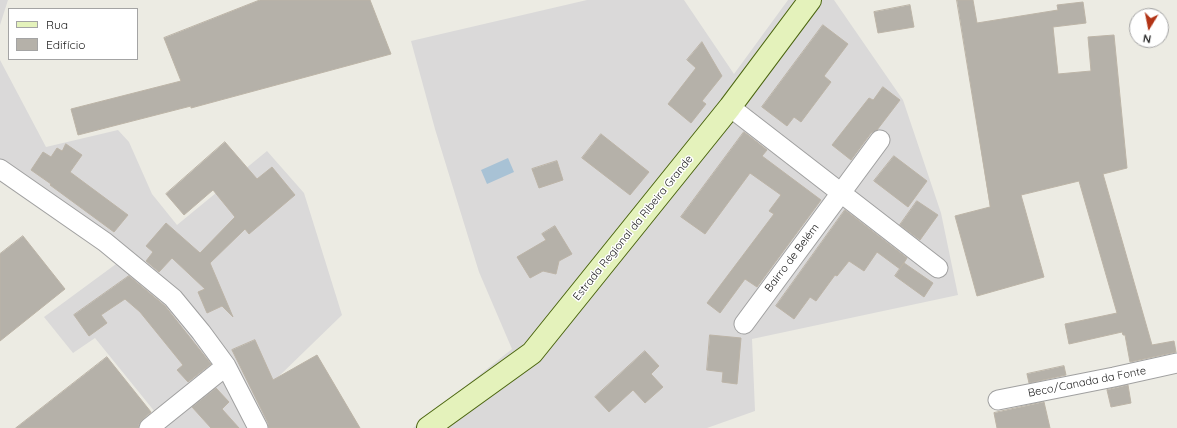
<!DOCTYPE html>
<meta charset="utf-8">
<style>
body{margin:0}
#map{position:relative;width:1177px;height:428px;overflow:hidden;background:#ecebe3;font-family:Quicksand,sans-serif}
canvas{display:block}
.legend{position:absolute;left:8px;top:8px;width:130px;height:52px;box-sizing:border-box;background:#fff;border:1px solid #a4a4a4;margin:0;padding:5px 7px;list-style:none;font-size:12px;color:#1c1c1c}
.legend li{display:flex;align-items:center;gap:8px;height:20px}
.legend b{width:20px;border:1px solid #a4a4a4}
.north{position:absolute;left:1129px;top:8px;width:40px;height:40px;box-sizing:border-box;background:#fff;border:1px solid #a4a4a4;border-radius:50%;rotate:190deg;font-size:11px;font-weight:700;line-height:16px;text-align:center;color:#1c1c1c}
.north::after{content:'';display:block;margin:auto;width:14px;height:18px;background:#b23416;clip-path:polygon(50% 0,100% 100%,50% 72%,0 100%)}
</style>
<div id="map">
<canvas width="1177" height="428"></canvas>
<ul class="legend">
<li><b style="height:5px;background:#e4f2bb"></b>Rua</li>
<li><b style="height:11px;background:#b5b1a9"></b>Edifício</li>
</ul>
<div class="north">N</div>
</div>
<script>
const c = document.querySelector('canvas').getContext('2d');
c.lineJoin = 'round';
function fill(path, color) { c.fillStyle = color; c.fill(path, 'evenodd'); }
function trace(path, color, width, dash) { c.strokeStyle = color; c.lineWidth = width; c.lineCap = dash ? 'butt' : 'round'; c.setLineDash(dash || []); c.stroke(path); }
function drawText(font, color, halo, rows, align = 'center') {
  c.font = font + ' Quicksand,sans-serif'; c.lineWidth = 3; c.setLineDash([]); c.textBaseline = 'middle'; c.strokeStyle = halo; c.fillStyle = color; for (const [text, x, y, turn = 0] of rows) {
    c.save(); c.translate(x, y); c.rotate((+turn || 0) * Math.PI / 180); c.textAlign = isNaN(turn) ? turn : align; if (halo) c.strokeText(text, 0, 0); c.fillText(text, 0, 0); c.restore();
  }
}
fill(new Path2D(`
 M 0,0 L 8,0 L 0,25 Z
 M 587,0 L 684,0 L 734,74 L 788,0 L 834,0 L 903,100 L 941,213 L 958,295 L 752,339 L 755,411 L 707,428 L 413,428 L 512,349 L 479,272 L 435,129 L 411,41 Z
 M 0,60 L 46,147 L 118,130 L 129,142 L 152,194 L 177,225 L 267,151 L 304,193 L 342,315 L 275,380 L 303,428 L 137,428 L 155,412 L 95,338 L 73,353 L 44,317 L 116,264 L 66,222 L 0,179 Z`), '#dad9d9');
fill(new Path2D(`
 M 508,158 L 514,172 L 487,184 L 481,170 Z`), '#a8c2d5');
const building = new Path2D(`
 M 260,0 L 370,0 L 391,54 L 191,108 L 191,106 L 78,135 L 71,109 L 181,81 L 164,38 Z
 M 957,0 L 973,0 L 977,23 L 1058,10 L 1057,5 L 1083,2 L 1086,23 L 1053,27 L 1058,74 L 1091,71 L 1088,37 L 1114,35 L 1127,168 L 1103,174 L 1152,345 L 1174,341 L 1176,352 L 1130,362 L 1125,335 L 1123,335 L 1122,332 L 1069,344 L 1065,324 L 1117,313 L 1079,181 L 1021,195 L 1044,277 L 977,296 L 955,216 L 990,207 Z
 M 910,5 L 914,27 L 878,33 L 874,12 Z
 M 823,25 L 848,44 L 824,76 L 831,82 L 801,122 L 794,117 L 787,126 L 762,107 Z
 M 702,42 L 722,76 L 702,101 L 706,104 L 691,123 L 668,104 L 696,68 L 687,60 Z
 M 883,87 L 900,100 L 877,130 L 871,133 L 851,160 L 832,145 L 869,98 L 873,100 Z
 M 744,132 L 767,150 L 762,156 L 821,200 L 757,287 L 745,279 L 720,313 L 707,303 L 774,214 L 769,211 L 781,195 L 750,173 L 705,234 L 681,217 Z
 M 601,134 L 649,172 L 630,195 L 582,158 Z
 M 225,142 L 257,179 L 272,167 L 295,195 L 249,234 L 245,229 L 210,263 L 233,317 L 222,306 L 207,313 L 198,292 L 205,289 L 172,258 L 159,272 L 146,261 L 153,252 L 146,246 L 166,223 L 200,253 L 235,217 L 213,190 L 184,215 L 166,194 Z
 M 66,144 L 82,155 L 70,172 L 128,215 L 114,232 L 50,185 L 51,184 L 31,170 L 43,152 L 51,157 L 57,148 L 62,151 Z
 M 894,156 L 927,181 L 908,207 L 874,181 Z
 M 557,161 L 563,180 L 539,188 L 532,169 Z
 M 917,201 L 938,215 L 920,240 L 900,225 Z
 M 845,210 L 907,258 L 900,269 L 877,252 L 864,271 L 849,261 L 837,276 L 835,275 L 816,301 L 810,297 L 794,319 L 776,306 Z
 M 555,226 L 572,254 L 559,261 L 556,274 L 543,271 L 530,278 L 517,257 L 546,240 L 542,234 Z
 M 23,236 L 65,289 L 0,341 L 0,254 Z
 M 904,263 L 933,283 L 924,297 L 895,276 Z
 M 129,276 L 165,306 L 211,364 L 188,382 L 177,370 L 183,365 L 140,312 L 125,299 L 101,315 L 107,323 L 89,336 L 74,315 Z
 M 710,335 L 741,338 L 737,384 L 722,382 L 723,372 L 707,370 Z
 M 255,340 L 273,380 L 317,355 L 360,428 L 269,428 L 268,423 L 232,350 Z
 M 645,351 L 659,366 L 651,374 L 663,387 L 645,403 L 633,390 L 609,412 L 595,397 Z
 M 107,357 L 151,412 L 142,420 L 139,424 L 138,428 L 16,428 Z
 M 1064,366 L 1066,375 L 1029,383 L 1027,374 Z
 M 1128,385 L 1131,403 L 1111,407 L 1107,390 Z
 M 216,388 L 229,402 L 222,409 L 239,428 L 211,428 L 192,407 Z
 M 1044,402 L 1050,428 L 997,428 L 994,413 Z`);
fill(building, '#b5b1a9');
trace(building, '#bcb4a7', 1);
const street = new Path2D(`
 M 730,107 L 938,268
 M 0,169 L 105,242 L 173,298 L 201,332 L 226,366 L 258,428
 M 744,324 L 880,140
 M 998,400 L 1114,377 L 1177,363
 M 149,428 L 226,366`);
const secondary = new Path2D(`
 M 428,428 L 532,353 L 730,107 L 810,0`);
trace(street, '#a0a0a0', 21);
trace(secondary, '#4c6610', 24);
trace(street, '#fff', 19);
trace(secondary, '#e4f2bb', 22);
drawText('11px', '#1c1c1c', '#fff', [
 ["Estrada Regional da Ribeira Grande",633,228,-51],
 ["Bairro de Belém",792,258,-53],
 ["Beco/Canada da Fonte",1087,382,-11]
]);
</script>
